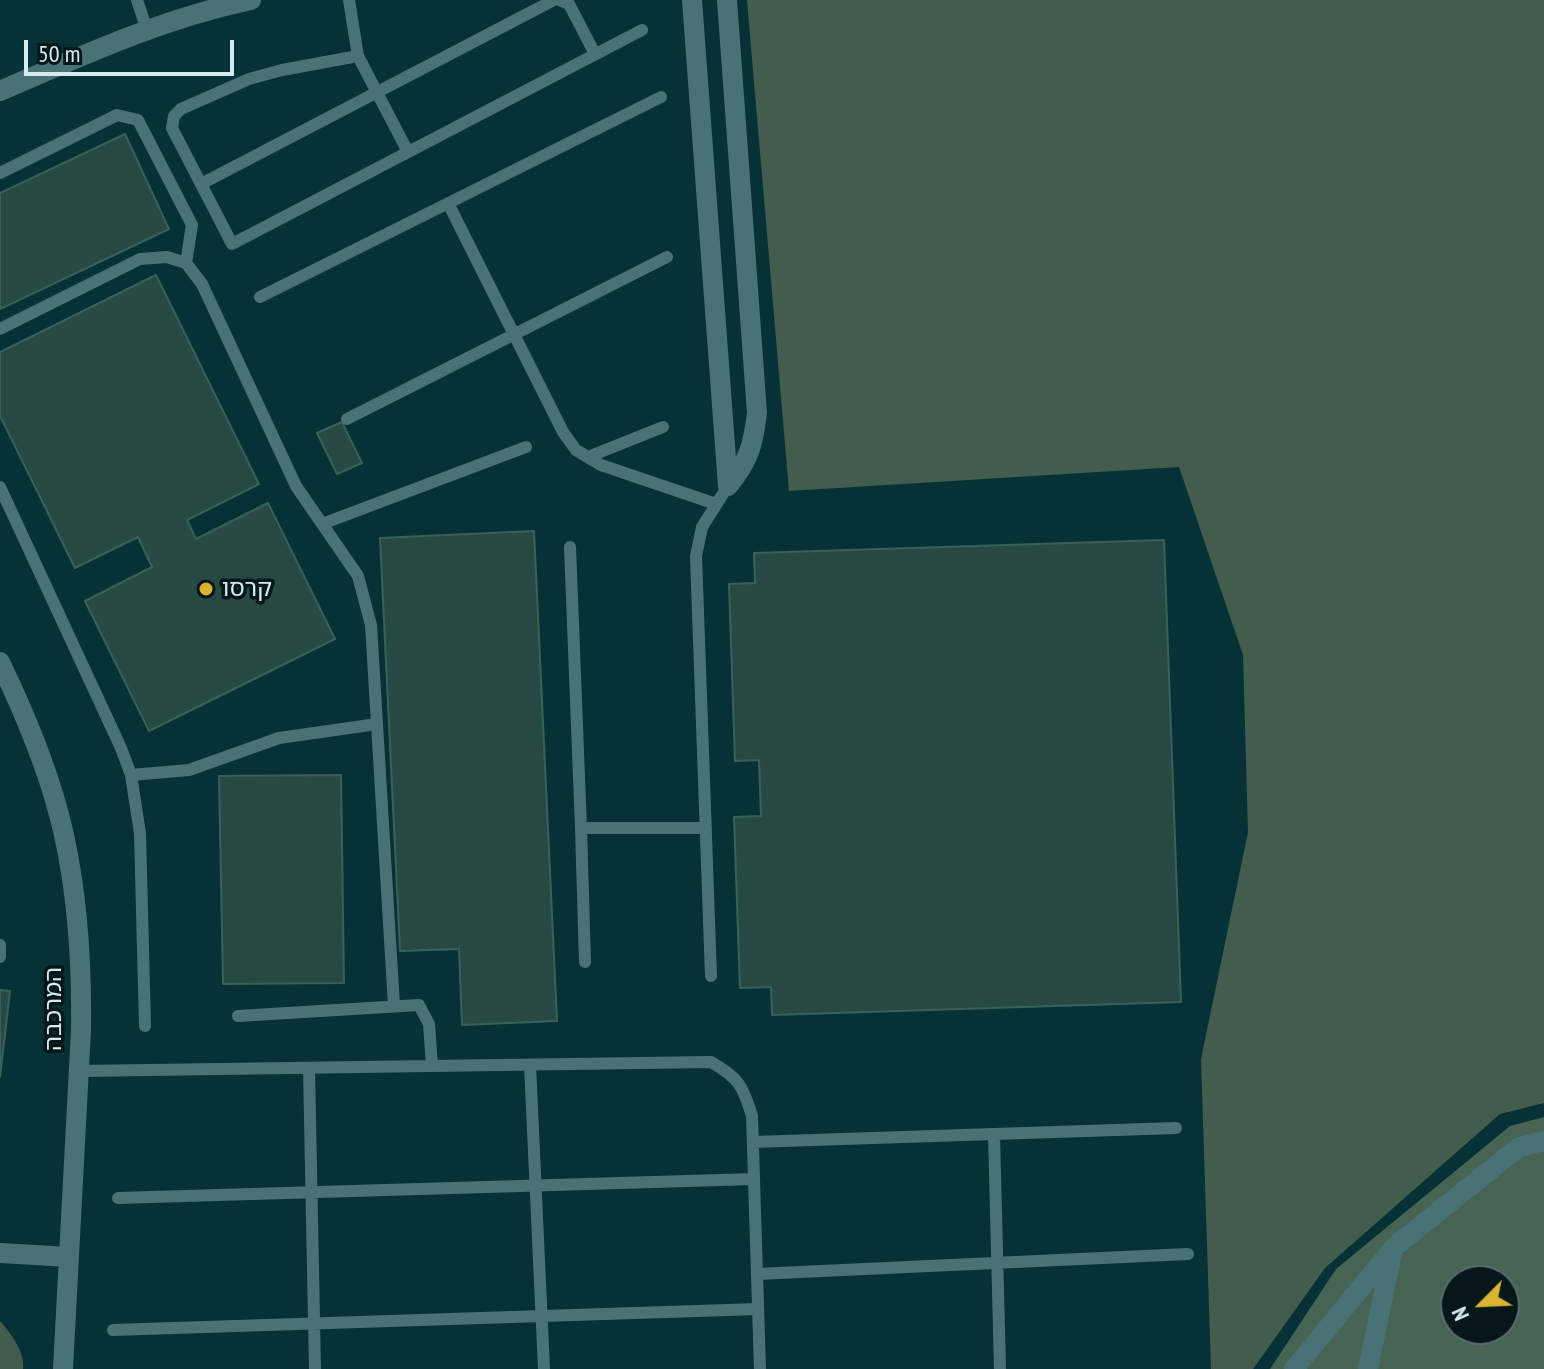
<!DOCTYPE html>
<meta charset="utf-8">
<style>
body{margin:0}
#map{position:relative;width:1544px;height:1369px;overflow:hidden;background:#063237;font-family:"PT Sans Narrow",sans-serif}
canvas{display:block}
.north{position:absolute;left:1440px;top:1265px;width:80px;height:80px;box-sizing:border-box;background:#071719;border:2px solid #596c6e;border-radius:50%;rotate:246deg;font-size:22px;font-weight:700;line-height:32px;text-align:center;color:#d5ebee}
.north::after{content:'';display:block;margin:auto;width:28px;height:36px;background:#dab333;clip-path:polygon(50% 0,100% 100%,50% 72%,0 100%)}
.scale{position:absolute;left:24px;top:40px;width:210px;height:36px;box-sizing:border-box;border:4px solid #d5ebee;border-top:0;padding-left:10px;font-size:24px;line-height:28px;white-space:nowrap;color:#d5ebee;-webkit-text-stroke:6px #071719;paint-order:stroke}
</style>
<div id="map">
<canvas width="1544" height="1369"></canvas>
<div class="north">N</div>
<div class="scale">50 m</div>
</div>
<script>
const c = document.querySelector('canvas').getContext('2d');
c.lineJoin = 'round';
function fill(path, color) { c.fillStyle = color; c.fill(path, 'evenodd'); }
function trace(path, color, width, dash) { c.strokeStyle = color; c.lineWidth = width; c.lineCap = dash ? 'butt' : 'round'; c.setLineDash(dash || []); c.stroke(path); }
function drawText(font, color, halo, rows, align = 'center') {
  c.font = font + ' "PT Sans Narrow","Noto Sans Hebrew",sans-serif'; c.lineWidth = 7; c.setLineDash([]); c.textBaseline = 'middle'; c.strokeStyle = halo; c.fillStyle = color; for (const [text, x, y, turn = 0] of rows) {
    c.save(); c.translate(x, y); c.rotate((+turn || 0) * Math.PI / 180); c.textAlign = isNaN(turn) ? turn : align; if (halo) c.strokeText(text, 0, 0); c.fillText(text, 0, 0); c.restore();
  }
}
fill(new Path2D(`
 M 747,0 L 1544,0 L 1544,1103 L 1500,1114 L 1325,1268 L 1253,1369 L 1211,1369 L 1201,1059 L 1248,832 L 1243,655 L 1179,467 L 789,491 Z
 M 0,1321 C 11,1334 25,1351 23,1369 L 0,1369 Z`), '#425d4e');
fill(new Path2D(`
 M 1544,1117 L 1544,1369 L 1270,1369 L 1336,1269 L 1510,1126 ZM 1456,1281 L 1504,1281 L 1504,1329 L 1456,1329 Z`), '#466353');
const building = new Path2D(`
 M 125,134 L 169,229 L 0,309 L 0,193 Z
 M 156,275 L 259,484 L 187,520 L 196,539 L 268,503 L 335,639 L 149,731 L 85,601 L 152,567 L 138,537 L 75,568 L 0,416 L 0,352 Z
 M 342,422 L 362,463 L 337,474 L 317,433 Z
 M 534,531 L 557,1021 L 462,1025 L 459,949 L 400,951 L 380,538 Z
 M 1164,540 L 1181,1002 L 772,1015 L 771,987 L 740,988 L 734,817 L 761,816 L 759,760 L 735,761 L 729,584 L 755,583 L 754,553 Z
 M 341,775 L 344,983 L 223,984 L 219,776 Z
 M 0,990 L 10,991 L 0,1077 Z`);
fill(building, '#264944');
trace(building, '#39615a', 2);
trace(new Path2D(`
 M 137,0 L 147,30
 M 349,0 L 358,56 L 408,152
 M 559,0 L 569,4 L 595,54
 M 358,56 L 282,70 L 249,79 L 181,109 L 174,116 L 172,128 L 232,244 L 642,30
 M 0,173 L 117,115 L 138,120 L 192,225 L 186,263
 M 201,184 L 554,0
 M 448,203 L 563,432 L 576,450 L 601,465 L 716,504
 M 260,297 L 661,97
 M 0,329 L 140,259 L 167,257 L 186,263 L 202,284 L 296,486 L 358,576 L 371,625 L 394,1006
 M 347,419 L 667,257
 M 588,457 L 663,427
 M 0,487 L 121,748 L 131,775 L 140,833 L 145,1026
 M 322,524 L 526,447
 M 570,547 L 581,828
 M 131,775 L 189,770 L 279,738 L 377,724
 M 0,945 L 0,957
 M 585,962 L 581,828 L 706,828
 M 711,976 L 696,556 L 702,527 L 728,486
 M 238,1016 L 419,1005 L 429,1024 L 432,1066
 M 530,1065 L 544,1369
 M 309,1068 L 315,1369
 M 79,1071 L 711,1062 C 739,1078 743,1086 752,1116 L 760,1369
 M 994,1134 L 1000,1369
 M 753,1142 L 1176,1128
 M 118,1198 L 754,1179
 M 757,1274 L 1188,1254
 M 113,1330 L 758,1309`), '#497277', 12);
trace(new Path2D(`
 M 692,0 L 728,486
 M 727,0 L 757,413 C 753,446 749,460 728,486
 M 0,91 C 84,55 161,19 251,0
 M 0,662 C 26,716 51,775 64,835 C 78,899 82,964 81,1030 L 63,1369
 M 0,1253 L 69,1257
 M 1294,1369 L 1391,1251
 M 1368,1369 L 1393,1248 L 1519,1147 L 1544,1141`), '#497277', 20);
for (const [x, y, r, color] of [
 [206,589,8,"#dab333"]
]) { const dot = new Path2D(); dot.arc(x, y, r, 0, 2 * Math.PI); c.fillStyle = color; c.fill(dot); trace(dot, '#071719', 3); }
drawText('24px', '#d5ebee', '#071719', [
 ["קרסו",222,589]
], 'left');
drawText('24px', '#d5ebee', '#071719', [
 ["המרכבה",54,1009,-90]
]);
</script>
